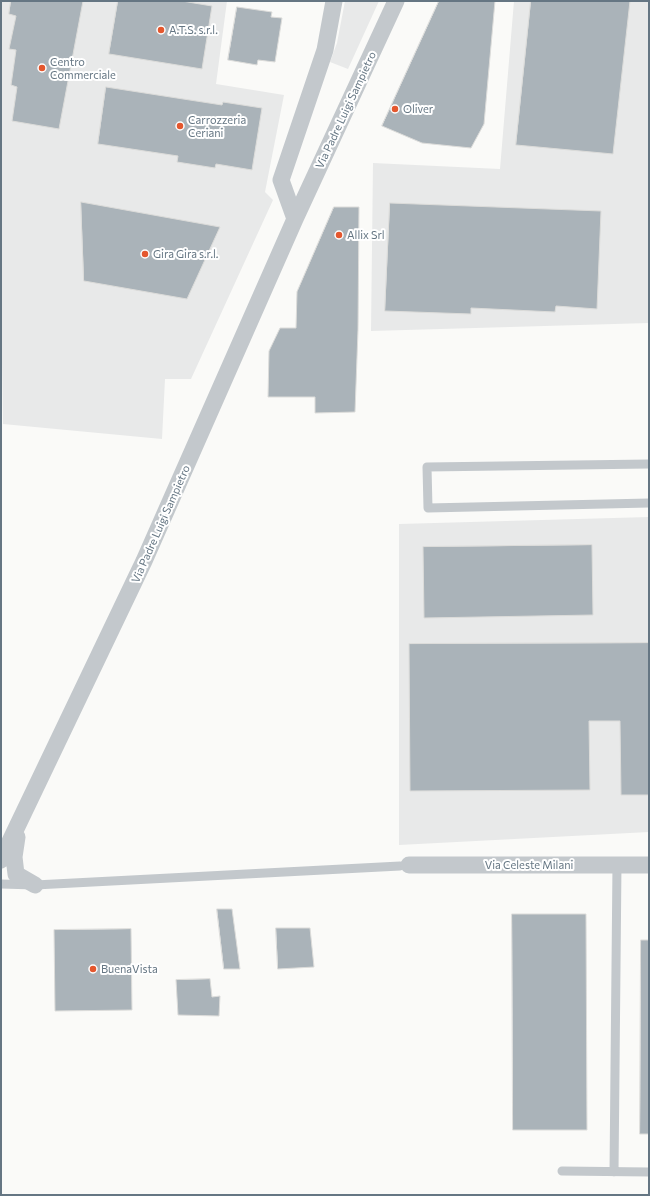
<!DOCTYPE html>
<style>
body{margin:0}
#map{position:relative;width:650px;height:1196px;overflow:hidden;background:#fafaf8;font-family:Commissioner,sans-serif}
canvas{display:block}
.frame{position:absolute;inset:0;border:2px solid #657683;pointer-events:none}
</style>
<div id="map">
<canvas width="650" height="1196"></canvas>
<div class="frame"></div>
</div>
<script>
const c = document.querySelector('canvas').getContext('2d');
c.lineJoin = 'round';
function fill(path, color) { c.fillStyle = color; c.fill(path, 'evenodd'); }
function trace(path, color, width, dash) { c.strokeStyle = color; c.lineWidth = width; c.lineCap = dash ? 'butt' : 'round'; c.setLineDash(dash || []); c.stroke(path); }
function drawText(font, color, halo, rows, align = 'center') {
  c.font = font + ' Commissioner,sans-serif'; c.lineWidth = 4; c.setLineDash([]); c.textBaseline = 'middle'; c.strokeStyle = halo; c.fillStyle = color; for (const [text, x, y, turn = 0] of rows) {
    c.save(); c.translate(x, y); c.rotate((+turn || 0) * Math.PI / 180); c.textAlign = isNaN(turn) ? turn : align; if (halo) c.strokeText(text, 0, 0); c.fillText(text, 0, 0); c.restore();
  }
}
fill(new Path2D(`
 M 1,1 L 227,1 L 216,84 L 284,95 L 265,192 L 273,200 L 191,379 L 165,379 L 162,439 L 3,424 L 1,301 Z
 M 345,1 L 379,1 L 348,69 L 330,62 L 337,43 Z
 M 514,1 L 649,1 L 649,323 L 371,331 L 373,163 L 500,169 Z
 M 649,517 L 649,832 L 399,845 L 399,524 Z`), '#e8e9e9');
const building = new Path2D(`
 M 11,1 L 83,1 L 59,129 L 12,121 L 17,87 L 11,85 L 16,50 L 9,49 L 16,16 L 9,14 Z
 M 118,1 L 182,1 L 212,6 L 202,69 L 109,54 Z
 M 439,1 L 495,1 L 484,124 L 471,148 L 422,143 L 382,126 Z
 M 531,1 L 630,1 L 613,154 L 516,145 Z
 M 237,7 L 272,12 L 271,17 L 282,18 L 275,62 L 258,60 L 257,65 L 228,60 Z
 M 106,87 L 222,105 L 223,102 L 262,108 L 252,170 L 216,164 L 215,168 L 177,162 L 178,156 L 98,144 Z
 M 81,202 L 220,227 L 187,299 L 84,281 Z
 M 390,203 L 601,211 L 597,309 L 556,306 L 555,312 L 471,308 L 471,314 L 385,311 Z
 M 334,207 L 359,207 L 358,330 L 355,412 L 315,413 L 315,397 L 268,397 L 269,351 L 280,328 L 296,328 L 297,292 Z
 M 592,545 L 593,615 L 424,618 L 423,547 Z
 M 649,643 L 649,795 L 621,795 L 620,721 L 589,721 L 590,790 L 410,791 L 409,644 Z
 M 217,909 L 232,909 L 240,969 L 224,969 Z
 M 512,914 L 586,914 L 587,1130 L 513,1130 Z
 M 276,928 L 310,928 L 314,967 L 278,969 Z
 M 131,929 L 132,1010 L 55,1011 L 54,930 Z
 M 641,940 L 649,940 L 649,1134 L 640,1134 Z
 M 210,979 L 212,997 L 220,996 L 219,1016 L 178,1015 L 176,980 Z`);
fill(building, '#aab3b9');
trace(building, '#dcdcda', 1);
trace(new Path2D(`
 M 649,464 L 427,467 L 428,508 L 649,503
 M 1,884 L 35,885 L 400,866
 M 562,1171 L 649,1172
 M 614,1172 L 617,864`), '#c3c8cc', 9);
trace(new Path2D(`
 M 295,219 L 281,180 L 325,50 L 334,1
 M 17,837 L 14,857 L 16,874 L 35,885
 M 1,860 L 144,561 L 295,219 L 396,1
 M 409,865 L 649,865`), '#c3c8cc', 17);
for (const [x, y, r, color] of [
 [161,30,4,"#e4572e"],
 [42,68,4,"#e4572e"],
 [395,109,4,"#e4572e"],
 [180,126,4,"#e4572e"],
 [339,235,4,"#e4572e"],
 [145,254,4,"#e4572e"],
 [93,969,4,"#e4572e"]
]) { const dot = new Path2D(); dot.arc(x, y, r, 0, 2 * Math.PI); c.fillStyle = color; c.fill(dot); trace(dot, '#fff', 1.5); }
drawText('11px', '#657683', '#fff', [
 ["A.T.S. s.r.l.",169,30],
 ["Centro",50,62],
 ["Commerciale",50,75],
 ["Oliver",403,109],
 ["Carrozzeria",188,120],
 ["Ceriani",188,133],
 ["Allix Srl",347,235],
 ["Gira Gira s.r.l.",153,254],
 ["BuenaVista",101,969]
], 'left');
drawText('11px', '#657683', '#fff', [
 ["Via Padre Luigi Sampietro",346,110,-65],
 ["Via Padre Luigi Sampietro",161,524,-66],
 ["Via Celeste Milani",529,865]
]);
</script>
